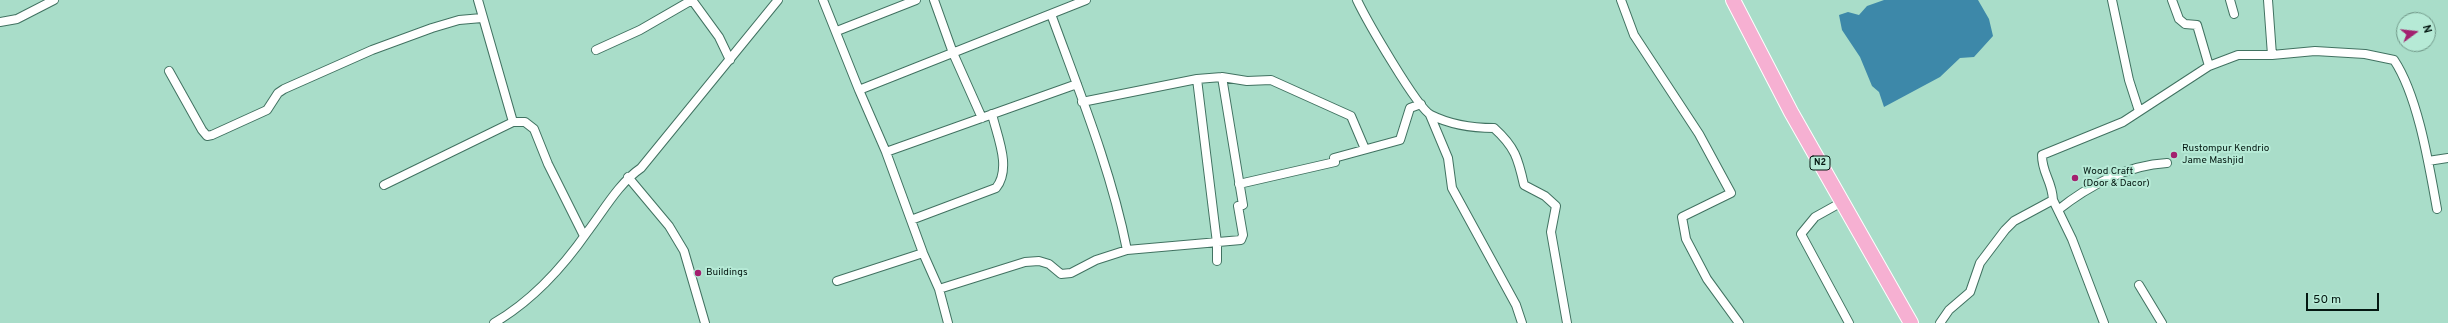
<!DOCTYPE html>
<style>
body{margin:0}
#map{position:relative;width:2448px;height:323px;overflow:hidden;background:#a9ddc9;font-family:Overpass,sans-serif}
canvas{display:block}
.north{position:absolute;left:2396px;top:12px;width:40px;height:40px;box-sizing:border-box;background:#b6ead6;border:1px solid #6f9687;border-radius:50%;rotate:75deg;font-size:11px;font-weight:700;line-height:16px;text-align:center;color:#041711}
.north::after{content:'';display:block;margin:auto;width:14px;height:18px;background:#a3216f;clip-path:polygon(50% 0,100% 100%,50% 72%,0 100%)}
.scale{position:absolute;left:2306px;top:293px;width:73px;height:18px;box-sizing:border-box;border:2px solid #041711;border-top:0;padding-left:5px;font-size:12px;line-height:14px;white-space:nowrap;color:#041711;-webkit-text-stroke:3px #b6ead6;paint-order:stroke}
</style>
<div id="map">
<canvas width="2448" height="323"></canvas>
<div class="north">N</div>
<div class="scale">50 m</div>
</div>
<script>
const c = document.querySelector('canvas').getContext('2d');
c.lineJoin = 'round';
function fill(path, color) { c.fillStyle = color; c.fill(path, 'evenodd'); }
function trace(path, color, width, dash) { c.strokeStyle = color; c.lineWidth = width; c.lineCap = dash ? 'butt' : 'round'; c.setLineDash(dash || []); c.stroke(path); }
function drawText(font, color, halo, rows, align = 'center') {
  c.font = font + ' Overpass,sans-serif'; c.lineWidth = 4; c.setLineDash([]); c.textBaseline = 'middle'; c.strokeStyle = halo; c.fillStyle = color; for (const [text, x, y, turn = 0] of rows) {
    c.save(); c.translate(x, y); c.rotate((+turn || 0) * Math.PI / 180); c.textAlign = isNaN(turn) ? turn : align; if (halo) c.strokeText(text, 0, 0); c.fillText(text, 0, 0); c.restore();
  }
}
fill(new Path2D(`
 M 1884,0 L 1978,0 L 1989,19 L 1993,36 L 1974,57 L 1960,58 L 1940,77 L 1884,107 L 1879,92 L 1872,86 L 1860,57 L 1842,30 L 1839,15 L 1848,12 L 1859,15 L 1867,6 Z`), '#3d88a9');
const street = new Path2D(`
 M 478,0 L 513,122
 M 692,0 L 719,37 L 730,60
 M 823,0 L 859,90 L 886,152 L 923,253 L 939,289 L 948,323
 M 934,0 L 953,53 L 982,118
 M 1357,0 C 1366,19 1417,108 1431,115 C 1451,125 1472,128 1494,128 C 1515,147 1518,158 1524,185 L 1545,196 L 1556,206 L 1551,232 L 1567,323
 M 1621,0 L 1634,35 L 1699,134 L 1731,193 L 1682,217 L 1686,239 L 1707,279 L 1739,323
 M 2112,0 L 2129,80 L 2139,111
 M 2172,0 L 2179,19 L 2185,24 L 2197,25 L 2209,66
 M 2230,0 L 2234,14
 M 2268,0 L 2272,55
 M 1051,14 C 1079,91 1111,169 1127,250
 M 0,22 L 17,19 L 54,0
 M 837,31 L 916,0
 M 596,50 L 640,30 L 692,0
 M 169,71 L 202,130 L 207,136 L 212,135 L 267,110 L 278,93 L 284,89 L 372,50 L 432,28 L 459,20 L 482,18
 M 1197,79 L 1217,243 L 1217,261
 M 859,90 L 1086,0
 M 1082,102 L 1197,79 L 1222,77 L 1247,81 L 1271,80 L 1351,116 L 1365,149
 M 1430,115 L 1448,158 L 1452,188 L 1516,305 L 1522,323
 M 886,152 L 1077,84
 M 2428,161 L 2448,158
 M 628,177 L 669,226 L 684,251 L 705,323
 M 1239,184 L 1335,162 L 1334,158 L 1400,140 L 1410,108 L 1421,104
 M 384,185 L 513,122 L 525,122 L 534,129 L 548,164 L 584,236
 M 2053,200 L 2072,239 L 2104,323
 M 1842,202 L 1815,217 L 1801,234 L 1849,323
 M 2058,210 C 2088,186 2127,165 2167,163
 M 911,220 L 996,188 C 1012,168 997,136 992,114
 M 837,281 L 923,253
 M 2139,285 L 2162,323
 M 939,289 L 1025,262 L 1039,261 L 1049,264 L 1061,274 L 1071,273 L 1096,260 L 1127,250 L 1241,240 L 1243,235 L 1238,206 L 1243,205 L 1222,77
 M 494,323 C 532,301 563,267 588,231 C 604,210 619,183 641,168 L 778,0
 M 1940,323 L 1949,310 L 1970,292 L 1980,263 L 2005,230 L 2014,221 L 2053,200 C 2052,180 2042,174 2042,155 L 2123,122 L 2209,66 L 2238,55 L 2272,55 L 2315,51 L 2365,54 L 2394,60 C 2418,96 2429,165 2437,209`);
const highway = new Path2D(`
 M 1733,0 L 1791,112 L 1911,323`);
trace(street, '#417261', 10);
trace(highway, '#fff', 16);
trace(street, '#fff', 8);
trace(highway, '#f6b0d2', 14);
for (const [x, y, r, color] of [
 [2174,155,4,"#a3216f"],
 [2075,178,4,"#a3216f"],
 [698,273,4,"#a3216f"]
]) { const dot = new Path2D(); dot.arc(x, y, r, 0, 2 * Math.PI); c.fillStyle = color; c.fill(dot); trace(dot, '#b6ead6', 1.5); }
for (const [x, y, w] of [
 [1820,163,20]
]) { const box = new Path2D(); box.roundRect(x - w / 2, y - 7, w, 14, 3); c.fillStyle = '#b6ead6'; c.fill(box); trace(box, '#041711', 1); }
drawText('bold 9px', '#041711', null, [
 ["N2",1820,163]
]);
drawText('10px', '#041711', '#b6ead6', [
 ["Rustompur Kendrio",2182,149],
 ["Jame Mashjid",2182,161],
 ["Wood Craft",2083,172],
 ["(Door & Dacor)",2083,184],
 ["Buildings",706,273]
], 'left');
</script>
